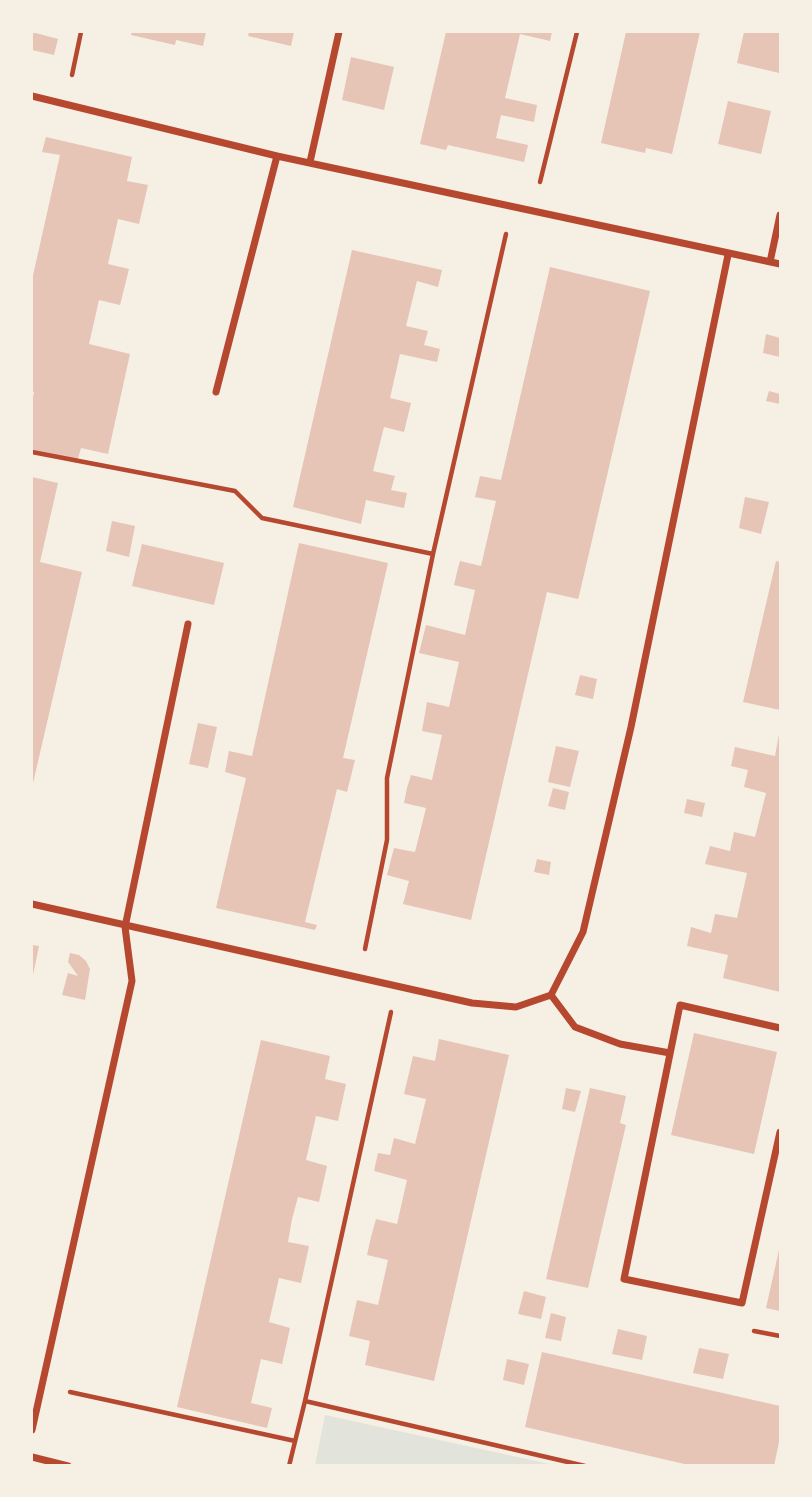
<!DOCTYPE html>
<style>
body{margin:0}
#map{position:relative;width:812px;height:1497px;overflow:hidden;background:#f6efe4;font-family:Helvetica,sans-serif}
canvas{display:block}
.frame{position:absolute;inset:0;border:33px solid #f6efe4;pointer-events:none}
</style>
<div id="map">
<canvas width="812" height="1497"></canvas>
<div class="frame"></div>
</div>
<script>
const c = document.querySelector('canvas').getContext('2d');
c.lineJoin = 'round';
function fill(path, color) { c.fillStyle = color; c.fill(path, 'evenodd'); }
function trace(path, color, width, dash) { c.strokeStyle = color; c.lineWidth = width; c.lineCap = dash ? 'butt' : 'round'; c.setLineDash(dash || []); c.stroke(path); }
fill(new Path2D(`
 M 325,1415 L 554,1465 L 315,1465 Z`), '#e2e4dc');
fill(new Path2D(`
 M 32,32 L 58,39 L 54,55 L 32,50 Z
 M 132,32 L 206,32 L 203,46 L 176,40 L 175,45 L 131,35 Z
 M 249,32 L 294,32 L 291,46 L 248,36 Z
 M 446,32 L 552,32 L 550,41 L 520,34 L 505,98 L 537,105 L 534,122 L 501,115 L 496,138 L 528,145 L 524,162 L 448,145 L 446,150 L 420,144 Z
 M 626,32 L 700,32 L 672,154 L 646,148 L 645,153 L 601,143 Z
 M 744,32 L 780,32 L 779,73 L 737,63 Z
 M 351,57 L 394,67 L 384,110 L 342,100 Z
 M 728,101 L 771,111 L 761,154 L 718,144 Z
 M 46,137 L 132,157 L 127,181 L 148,185 L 139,224 L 118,219 L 108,264 L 129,269 L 120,305 L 99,300 L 89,344 L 130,354 L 108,454 L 81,448 L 77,462 L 32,452 L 32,402 L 34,392 L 32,391 L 32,280 L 60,155 L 42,152 Z
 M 352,250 L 442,270 L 438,287 L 417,281 L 406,326 L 428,331 L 424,345 L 440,349 L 437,362 L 400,354 L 390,398 L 411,403 L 404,432 L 384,427 L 373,471 L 395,476 L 391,490 L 407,493 L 404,508 L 366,500 L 361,524 L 293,507 Z
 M 550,267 L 650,291 L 579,596 L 578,599 L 547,592 L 471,920 L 403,904 L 409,881 L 387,875 L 394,848 L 415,852 L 426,808 L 404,803 L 407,788 L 411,775 L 432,780 L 442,735 L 422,731 L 427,702 L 449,707 L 459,662 L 419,653 L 426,625 L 465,635 L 475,590 L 454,585 L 458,568 L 460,561 L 481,566 L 496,501 L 475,497 L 480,476 L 501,480 Z
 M 766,334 L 780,338 L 780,357 L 763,353 Z
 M 769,391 L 780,394 L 780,404 L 766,401 Z
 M 32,477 L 58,483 L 40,562 L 82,572 L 33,783 Z
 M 745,497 L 769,502 L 761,534 L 739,528 Z
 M 112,521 L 135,526 L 129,557 L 106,551 Z
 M 299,543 L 388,563 L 343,758 L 355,760 L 347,792 L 337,789 L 305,922 L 317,925 L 315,930 L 216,908 L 246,778 L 225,772 L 229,751 L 252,756 Z
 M 142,544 L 224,563 L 214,605 L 132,586 Z
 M 776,561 L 780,562 L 780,710 L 743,702 Z
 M 580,675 L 597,679 L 593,699 L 575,695 Z
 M 198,723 L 217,727 L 208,768 L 189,764 Z
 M 779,734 L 780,734 L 780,992 L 723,978 L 728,955 L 687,946 L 691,927 L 711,933 L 715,914 L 737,918 L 747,873 L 705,864 L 710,846 L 730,851 L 734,832 L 755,837 L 766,793 L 744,787 L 748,770 L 731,766 L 735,747 L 775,756 Z
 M 556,746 L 579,751 L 570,787 L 548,782 Z
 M 553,788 L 569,792 L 565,810 L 548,806 Z
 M 687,799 L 705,803 L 702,817 L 684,813 Z
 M 537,859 L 551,862 L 549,875 L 534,872 Z
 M 32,945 L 39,946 L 33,975 L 32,975 Z
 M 70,953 L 79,955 L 86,961 L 90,969 L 85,1000 L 62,995 L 68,973 L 78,976 L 68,962 Z
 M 694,1033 L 777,1052 L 754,1154 L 671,1135 Z
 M 439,1039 L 509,1055 L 434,1381 L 365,1365 L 370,1341 L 349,1336 L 357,1300 L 378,1305 L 388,1260 L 367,1255 L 371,1237 L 376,1219 L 397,1224 L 407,1180 L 374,1171 L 378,1153 L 390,1155 L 394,1138 L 415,1144 L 426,1099 L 404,1094 L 413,1056 L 435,1061 Z
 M 261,1040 L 330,1056 L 325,1079 L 346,1084 L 338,1121 L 316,1116 L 306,1160 L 327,1166 L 319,1202 L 298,1197 L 292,1219 L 288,1242 L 309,1246 L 301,1283 L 279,1278 L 269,1322 L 290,1328 L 282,1364 L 261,1359 L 251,1403 L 272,1408 L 267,1428 L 177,1407 Z
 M 566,1088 L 581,1091 L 575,1112 L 562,1109 Z
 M 590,1088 L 626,1096 L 620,1123 L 626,1125 L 588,1288 L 546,1279 Z
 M 779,1250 L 780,1250 L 780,1311 L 766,1308 Z
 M 524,1291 L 546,1297 L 541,1319 L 518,1314 Z
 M 551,1313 L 566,1317 L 561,1341 L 545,1338 Z
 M 618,1329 L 647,1336 L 642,1360 L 612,1354 Z
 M 699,1348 L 729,1354 L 723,1379 L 693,1373 Z
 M 542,1352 L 780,1406 L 780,1437 L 774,1466 L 693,1466 L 525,1427 Z
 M 507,1359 L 529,1364 L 524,1385 L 503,1380 Z`), '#e6c5b7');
trace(new Path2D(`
 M 72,75 L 81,32
 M 540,182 L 577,32
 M 32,452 L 235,491 L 262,518 L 433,554
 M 365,949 L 387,840 L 387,778 L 433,554 L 506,234
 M 391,1012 L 305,1401 L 585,1466
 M 754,1331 L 780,1336
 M 70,1392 L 295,1441
 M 289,1466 L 305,1401`), '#b5482f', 4.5);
trace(new Path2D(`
 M 32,96 L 277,156 L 780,264
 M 310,162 L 339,32
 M 770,262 L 780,215
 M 216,392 L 277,156
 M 32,904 L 472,1003 L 516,1007 L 551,995 L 583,932 L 631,727 L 728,255
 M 551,995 L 575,1027 L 620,1044 L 670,1053
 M 780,1028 L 680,1005 L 624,1279 L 742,1303 L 780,1132
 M 32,1430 L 132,981 L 125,927 L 188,624
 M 32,1457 L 68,1466`), '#b5482f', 7);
</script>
